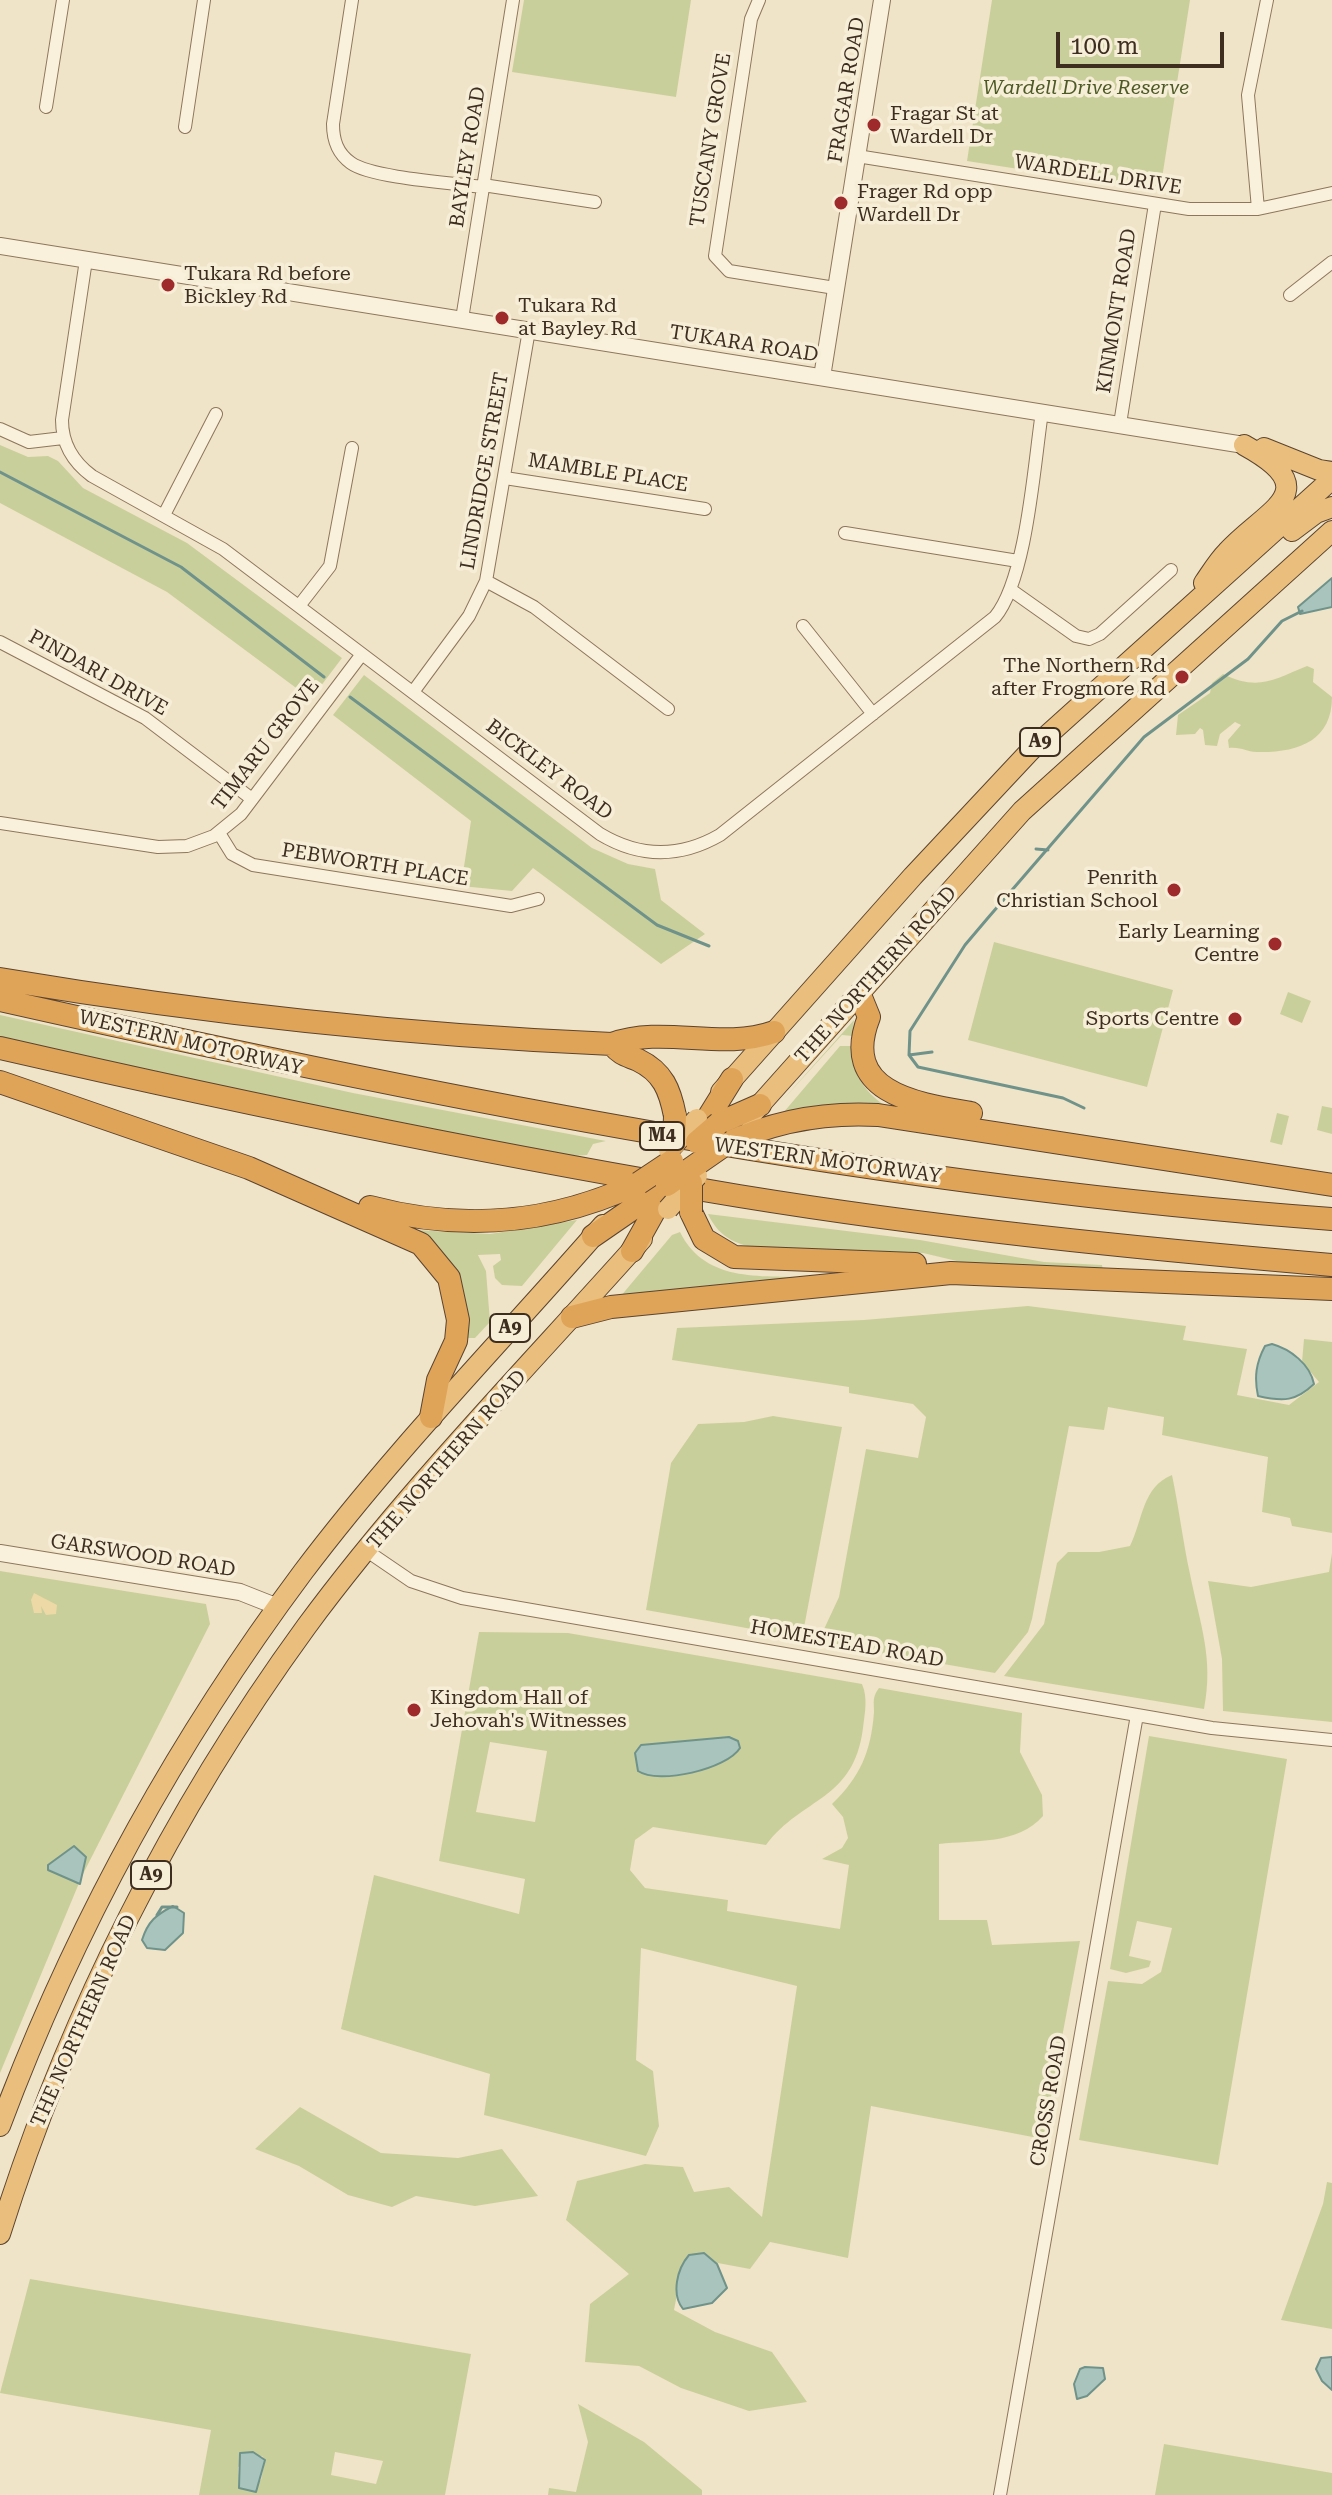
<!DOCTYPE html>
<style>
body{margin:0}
#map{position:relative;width:1332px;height:2495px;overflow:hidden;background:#f0e4c8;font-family:"Roboto Serif",serif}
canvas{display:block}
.scale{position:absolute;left:1056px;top:32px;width:168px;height:36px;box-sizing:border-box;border:4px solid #3d2e20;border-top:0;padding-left:10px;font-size:24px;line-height:28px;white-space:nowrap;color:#3d2e20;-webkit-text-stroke:6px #f7eed8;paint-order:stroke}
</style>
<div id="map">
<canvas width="1332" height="2495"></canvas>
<div class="scale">100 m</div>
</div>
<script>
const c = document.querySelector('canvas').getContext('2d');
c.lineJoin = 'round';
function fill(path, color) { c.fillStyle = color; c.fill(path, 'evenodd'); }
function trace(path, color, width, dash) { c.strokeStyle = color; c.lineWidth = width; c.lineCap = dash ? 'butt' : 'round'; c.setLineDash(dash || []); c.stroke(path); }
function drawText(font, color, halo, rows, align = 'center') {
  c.font = font + ' "Roboto Serif",serif'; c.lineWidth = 7; c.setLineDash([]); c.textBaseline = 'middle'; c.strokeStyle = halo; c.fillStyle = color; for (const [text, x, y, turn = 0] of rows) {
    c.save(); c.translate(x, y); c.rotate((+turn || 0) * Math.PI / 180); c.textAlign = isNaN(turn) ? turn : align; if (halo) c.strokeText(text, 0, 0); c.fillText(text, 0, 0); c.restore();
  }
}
fill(new Path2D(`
 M 524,0 L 691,0 L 676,97 L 512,72 Z
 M 992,0 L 1190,0 L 1160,191 L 967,161 Z
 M 0,445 L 28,457 L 48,456 L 58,461 L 83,488 L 187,543 L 342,658 L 311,699 L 167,592 L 0,503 Z
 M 1307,666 L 1314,669 L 1313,682 L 1332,697 C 1332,741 1298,753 1257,752 C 1245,752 1243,747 1229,748 L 1228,740 L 1241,725 L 1235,722 L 1220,734 L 1217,746 L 1205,745 L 1203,730 L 1200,728 L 1195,734 L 1176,735 L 1178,715 L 1210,693 L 1212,683 L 1223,674 C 1258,691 1273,680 1307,666 Z
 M 364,675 L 592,848 L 628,864 L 655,869 L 661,900 L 705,934 L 661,964 L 533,868 L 512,891 L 461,886 L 471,821 L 333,715 Z
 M 994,942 L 1173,990 L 1147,1087 L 968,1040 Z
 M 1288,992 L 1311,1001 L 1302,1023 L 1280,1014 Z
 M 0,1015 L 353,1093 L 606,1141 L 593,1144 L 587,1155 L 554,1157 L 0,1039 Z
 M 854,1020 L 852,1036 L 842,1035 L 780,1103 Z
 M 840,1046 L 851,1046 C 851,1071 864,1091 884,1105 L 819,1105 L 783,1113 Z
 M 1322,1106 L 1332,1108 L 1332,1134 L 1317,1130 Z
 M 1277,1113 L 1289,1116 L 1282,1145 L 1270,1142 Z
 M 708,1214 L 920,1240 L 1044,1262 L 1102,1265 L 1103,1270 L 961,1262 L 923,1253 L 766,1250 C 739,1245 720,1240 708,1214 Z
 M 577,1220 L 522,1286 L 502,1285 L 495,1278 L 493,1266 L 501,1260 L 500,1254 L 478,1255 L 486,1271 L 490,1322 L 475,1338 L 467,1338 C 471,1286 446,1267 415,1230 L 490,1234 Z
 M 680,1232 C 706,1285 766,1275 815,1277 L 620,1297 L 672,1235 Z
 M 1028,1306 L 1186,1326 L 1183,1340 L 1247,1349 L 1237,1395 L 1289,1405 L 1319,1382 L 1302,1362 L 1304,1339 L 1332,1342 L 1332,1533 L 1292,1526 L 1290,1518 L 1262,1512 L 1268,1457 L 1162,1435 L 1164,1417 L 1108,1407 L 1104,1430 L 1069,1426 L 1032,1619 L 1028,1632 L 995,1673 L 818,1642 L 839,1597 L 866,1449 L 918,1458 L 926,1417 L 913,1404 L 849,1393 L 849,1387 L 672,1360 L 677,1328 L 864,1320 Z
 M 773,1416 L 842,1427 L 802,1638 L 646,1610 L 671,1463 L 698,1424 L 744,1422 Z
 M 1172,1475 C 1179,1508 1183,1542 1190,1574 C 1200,1624 1214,1658 1204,1709 L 1004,1676 L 1044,1624 L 1057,1563 L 1068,1552 L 1099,1552 L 1130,1546 C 1143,1520 1142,1487 1172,1475 Z
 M 1332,1553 L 1332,1722 L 1223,1711 L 1222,1659 L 1208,1581 L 1251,1587 L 1329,1572 Z
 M 0,1571 L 206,1604 L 210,1624 L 82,1876 L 0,2073 Z
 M 479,1632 L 568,1633 L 862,1684 C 868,1698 865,1712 863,1728 C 854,1801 802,1797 766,1845 L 653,1827 L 635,1840 L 630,1870 L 645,1888 L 728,1900 L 727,1911 L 840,1929 L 849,1865 L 822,1859 L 842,1848 L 848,1838 L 843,1817 L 832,1804 C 860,1777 871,1752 874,1712 C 874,1702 872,1697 879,1688 L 1022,1713 L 1020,1752 L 1042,1795 L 1043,1816 C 1018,1845 974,1840 939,1844 L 939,1920 L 987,1920 L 992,1945 L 1080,1941 L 1043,2139 L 871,2106 L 848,2258 L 770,2242 L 750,2269 L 707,2261 L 683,2264 L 674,2310 L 715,2332 L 772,2352 L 807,2402 L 749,2411 L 681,2388 L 639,2366 L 585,2362 L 590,2304 L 629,2274 L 566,2220 L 577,2181 L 645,2164 L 683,2167 L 694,2192 L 729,2187 L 762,2217 L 797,1986 L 641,1948 L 636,2060 L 653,2071 L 659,2126 L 646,2156 L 484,2115 L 490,2074 L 341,2029 L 374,1875 L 519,1914 L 525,1879 L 439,1861 ZM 490,1742 L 547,1751 L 535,1822 L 476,1812 Z
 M 1149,1736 L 1287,1759 L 1218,2165 L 1079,2140 L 1108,1981 L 1142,1984 L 1161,1972 L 1172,1928 L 1137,1921 L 1129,1956 L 1151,1961 L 1149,1967 L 1126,1973 L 1110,1969 Z
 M 300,2107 L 381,2153 L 458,2158 L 502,2149 L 538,2196 L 475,2206 L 416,2196 L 392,2207 L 348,2195 L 299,2166 L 255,2149 Z
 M 1327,2182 L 1332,2183 L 1332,2329 L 1281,2320 L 1323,2204 Z
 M 30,2279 L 471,2354 L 445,2495 L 199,2495 L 211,2430 L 0,2393 ZM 335,2452 L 383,2461 L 376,2484 L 331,2475 ZM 262,2456 L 265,2460 L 261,2480 L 239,2488 L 238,2467 Z
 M 578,2404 L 644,2442 L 702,2490 L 702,2495 L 548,2495 L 549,2488 L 576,2492 L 588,2442 Z
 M 1164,2444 L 1332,2473 L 1332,2495 L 1155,2495 Z`), '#c9cf9b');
fill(new Path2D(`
 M 34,1593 L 57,1605 L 56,1614 L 46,1615 L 41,1606 L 42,1613 L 34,1613 L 31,1600 Z`), '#ecd9a5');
const water = new Path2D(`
 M 1332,578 L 1332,607 L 1300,614 L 1298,607 Z
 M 1272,1344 C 1290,1349 1310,1364 1314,1384 C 1296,1401 1284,1402 1258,1396 C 1254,1377 1256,1363 1265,1346 Z
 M 729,1737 L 738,1741 L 740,1748 C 727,1769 659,1785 638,1771 L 635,1753 L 641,1745 Z
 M 74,1846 L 86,1857 L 80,1884 L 48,1870 L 48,1865 Z
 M 173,1906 L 184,1913 L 183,1933 L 165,1950 L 147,1948 L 142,1940 C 148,1921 156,1915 173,1906 Z
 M 704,2253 L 717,2264 L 727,2288 L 712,2303 L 683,2309 C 671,2294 677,2269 689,2255 Z
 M 1332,2357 L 1332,2390 L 1322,2381 L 1316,2369 L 1321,2358 Z
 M 1085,2367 L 1103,2368 L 1105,2379 L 1087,2396 L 1077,2399 L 1074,2384 L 1080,2369 Z
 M 253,2452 L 265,2460 L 256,2492 L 239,2488 L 240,2453 Z`);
fill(water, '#a9c4bc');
trace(water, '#6f938a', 2);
trace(new Path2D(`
 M 0,472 L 181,567 L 324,677
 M 350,697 L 657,925 L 709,946
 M 1036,849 L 1048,850
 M 909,1055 L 932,1052
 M 1084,1108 L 1063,1098 L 918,1067 L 909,1055 L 910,1031 L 965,945 L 987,919 L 1144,737 L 1248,659 L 1282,621 L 1302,611
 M 157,1915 L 162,1907 L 177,1907`), '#6f938a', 3);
const minor = new Path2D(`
 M 352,0 L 333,124 C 333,140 337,153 351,163 C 372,178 454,183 483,187
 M 759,0 L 751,19 L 715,256 L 729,271 L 835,288
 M 46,107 L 63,0
 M 185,127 L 204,0
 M 857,156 L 1189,209 L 1258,209 L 1332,193
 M 483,185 L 595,202
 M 1258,209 L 1248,95 L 1267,0
 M 86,260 L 62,420 C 62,443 73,462 92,476 L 223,549 L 600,834 C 640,858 680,858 720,835 L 995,617 C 1027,578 1034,464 1042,412
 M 1290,295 L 1332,262
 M 462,319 L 513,0
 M 1120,424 L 1155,204
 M 0,429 L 29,442 L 63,438
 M 505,478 L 705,509
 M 165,513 L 216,414
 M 845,533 L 1018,561
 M 486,581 L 534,607 L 668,709
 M 1011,590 L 1076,636 L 1089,639 L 1100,634 L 1171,570
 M 299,606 L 330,566 L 352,448
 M 803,626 L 873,714
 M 0,642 L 145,718 L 252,799
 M 413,692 L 469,616 L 486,581 L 529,330
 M 0,823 L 158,847 L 187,846 L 214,836 L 241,814 L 362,654
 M 219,833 L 232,854 L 253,865 L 511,906 L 538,899
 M 367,1551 L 411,1581 L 462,1598 L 1212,1728 L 1332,1740
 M 1000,2495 L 1137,1715`);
const tertiary = new Path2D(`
 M 0,246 L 1244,445
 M 822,377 L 882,0
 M 0,1553 L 240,1592 L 278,1607`);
const trunk = new Path2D(`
 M 1264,448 L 1319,470 L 1332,472
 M 1292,531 L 1316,513 L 1332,507
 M 1204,583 C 1211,573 1218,561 1227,552 C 1266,509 1329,492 1244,445
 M 721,1092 L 913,876 L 1031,750 L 1332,479
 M 749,1117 L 1022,811 L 1332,531
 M 0,2126 C 74,1928 177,1741 303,1572 C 395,1450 503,1340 603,1225
 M 0,2234 C 68,2017 172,1811 306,1627 C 407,1490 529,1366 642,1239`);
const motorway = new Path2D(`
 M 0,979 C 203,1013 406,1035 612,1044 C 664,1025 721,1051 774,1032
 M 860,995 L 869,1017 C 839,1093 917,1104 971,1113
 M 0,1000 C 440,1099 881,1186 1332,1219
 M 612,1044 C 621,1055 626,1055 638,1060 C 663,1072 670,1090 675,1116
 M 0,1048 C 245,1104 491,1155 739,1196 C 935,1228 1134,1248 1332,1265
 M 0,1082 L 249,1168 L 421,1244 L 449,1278 L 458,1320 L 456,1341 L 438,1380 L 431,1417
 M 706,1121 L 732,1079
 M 719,1123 L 760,1105
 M 726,1144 C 774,1121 824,1112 878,1115 L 1332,1185
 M 370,1207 C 464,1232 552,1224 639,1183
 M 691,1212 L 704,1239 L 734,1257 L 915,1264
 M 593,1236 L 667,1185
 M 632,1251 L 666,1190
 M 572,1317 L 611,1307 L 951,1273 L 1332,1289`);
trace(minor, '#8d765c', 14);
trace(tertiary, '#8d765c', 18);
trace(trunk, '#5b4430', 22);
trace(motorway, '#5b4430', 24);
trace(minor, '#faf1dc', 12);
trace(tertiary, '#faf1dc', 16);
trace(trunk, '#eabe7c', 20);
trace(motorway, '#e0a458', 22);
const trunkBridge = new Path2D(`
 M 669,1150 L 697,1119
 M 668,1209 L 697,1176`);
const motorwayBridge = new Path2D(`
 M 697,1142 L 719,1123
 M 674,1144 L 675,1116
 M 639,1183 L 672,1161
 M 691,1183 L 691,1212
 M 667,1185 L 726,1144`);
trace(trunkBridge, '#5b4430', 22, []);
trace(motorwayBridge, '#5b4430', 24, []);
trace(trunkBridge, '#eabe7c', 20);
trace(motorwayBridge, '#e0a458', 22);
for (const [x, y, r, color] of [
 [874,125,8,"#9e2a2b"],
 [841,203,8,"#9e2a2b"],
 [168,285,8,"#9e2a2b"],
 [502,318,8,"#9e2a2b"],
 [1182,677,8,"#9e2a2b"],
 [1174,890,8,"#9e2a2b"],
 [1275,944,8,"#9e2a2b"],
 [1235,1019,8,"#9e2a2b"],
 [414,1710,8,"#9e2a2b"]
]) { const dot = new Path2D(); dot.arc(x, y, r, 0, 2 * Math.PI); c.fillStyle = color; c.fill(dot); trace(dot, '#f7eed8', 3); }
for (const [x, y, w] of [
 [1040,742,40],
 [662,1136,44],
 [510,1328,40],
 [151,1875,40]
]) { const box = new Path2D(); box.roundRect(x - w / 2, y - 14, w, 28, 6); c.fillStyle = '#f7eed8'; c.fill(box); trace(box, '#3d2e20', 2); }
drawText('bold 18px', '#3d2e20', null, [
 ["A9",1040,742],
 ["M4",662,1136],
 ["A9",510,1328],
 ["A9",151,1875]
]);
drawText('italic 20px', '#4d5a26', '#f7eed8', [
 ["Wardell Drive Reserve",1086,88]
]);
drawText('20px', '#3d2e20', '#f7eed8', [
 ["FRAGAR ROAD",847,90,-81],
 ["TUSCANY GROVE",711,140,-81],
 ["BAYLEY ROAD",468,157,-81],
 ["WARDELL DRIVE",1098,175,9],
 ["KINMONT ROAD",1117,311,-81],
 ["TUKARA ROAD",744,344,9],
 ["LINDRIDGE STREET",485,471,-80],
 ["MAMBLE PLACE",608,473,9],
 ["PINDARI DRIVE",98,673,29],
 ["TIMARU GROVE",266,745,-52],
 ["BICKLEY ROAD",549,770,37],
 ["PEBWORTH PLACE",375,865,9],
 ["THE NORTHERN ROAD",876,975,-48],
 ["WESTERN MOTORWAY",191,1043,13],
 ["WESTERN MOTORWAY",828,1161,8],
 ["THE NORTHERN ROAD",447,1460,-49],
 ["GARSWOOD ROAD",143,1556,9],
 ["HOMESTEAD ROAD",847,1644,10],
 ["THE NORTHERN ROAD",84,2021,-66],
 ["CROSS ROAD",1049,2101,-80]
]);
drawText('20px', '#3d2e20', '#f7eed8', [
 ["Fragar St at",890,114],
 ["Wardell Dr",890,137],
 ["Frager Rd opp",857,192],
 ["Wardell Dr",857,215],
 ["Tukara Rd before",184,274],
 ["Bickley Rd",184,297],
 ["Tukara Rd",518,306],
 ["at Bayley Rd",518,329],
 ["The Northern Rd",1166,666,"right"],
 ["after Frogmore Rd",1166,689,"right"],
 ["Penrith",1158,878,"right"],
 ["Christian School",1158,901,"right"],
 ["Early Learning",1259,932,"right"],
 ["Centre",1259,955,"right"],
 ["Sports Centre",1219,1019,"right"],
 ["Kingdom Hall of",430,1698],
 ["Jehovah's Witnesses",430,1721]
], 'left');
</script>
